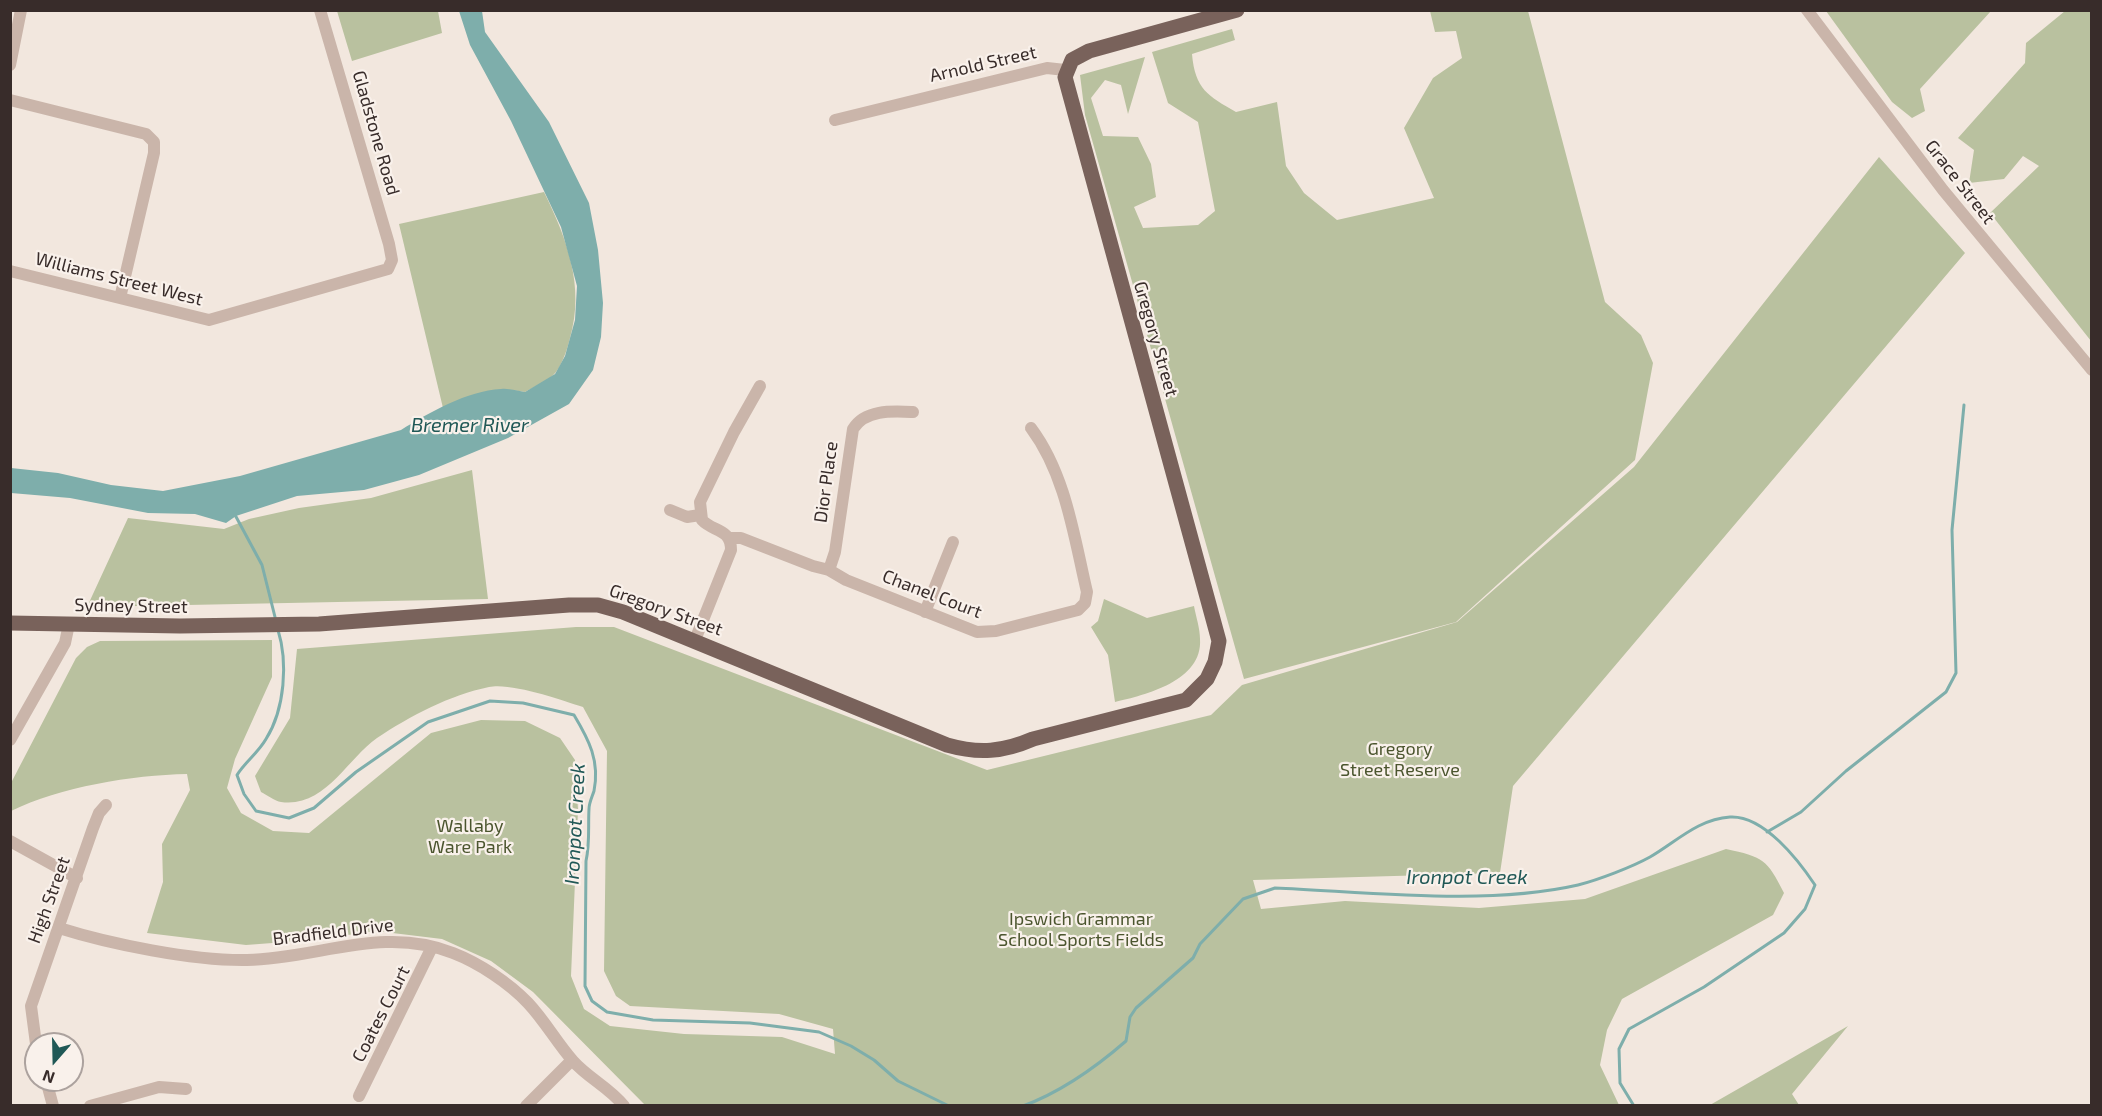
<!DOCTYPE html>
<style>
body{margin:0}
#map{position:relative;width:2102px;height:1116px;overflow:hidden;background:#f2e7de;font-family:"Exo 2",sans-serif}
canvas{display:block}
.frame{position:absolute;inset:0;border:12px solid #382c2a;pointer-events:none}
.north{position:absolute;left:24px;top:1032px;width:60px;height:60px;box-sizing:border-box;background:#f9f1eb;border:2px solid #aca29e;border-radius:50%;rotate:200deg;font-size:16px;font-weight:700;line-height:24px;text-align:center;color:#382c2a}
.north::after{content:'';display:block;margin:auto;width:21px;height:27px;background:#205856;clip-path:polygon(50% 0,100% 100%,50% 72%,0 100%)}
</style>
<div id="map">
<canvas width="2102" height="1116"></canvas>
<div class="frame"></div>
<div class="north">N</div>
</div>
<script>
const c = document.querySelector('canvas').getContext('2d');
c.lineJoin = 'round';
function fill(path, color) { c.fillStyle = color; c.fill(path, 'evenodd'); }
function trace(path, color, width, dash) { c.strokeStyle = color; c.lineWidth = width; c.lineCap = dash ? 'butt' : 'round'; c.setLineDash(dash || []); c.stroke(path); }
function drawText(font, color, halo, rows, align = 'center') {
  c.font = font + ' "Exo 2",sans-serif'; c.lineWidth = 4.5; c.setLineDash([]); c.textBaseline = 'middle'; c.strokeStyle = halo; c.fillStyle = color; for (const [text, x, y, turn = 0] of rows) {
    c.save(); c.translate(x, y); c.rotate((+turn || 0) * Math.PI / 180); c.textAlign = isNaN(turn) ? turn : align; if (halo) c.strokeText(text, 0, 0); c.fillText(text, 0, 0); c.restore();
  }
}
fill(new Path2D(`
 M 337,11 L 438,11 L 442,33 L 352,61 Z
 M 1430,11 L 1528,11 L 1605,302 L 1641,335 L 1653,363 L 1635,460 L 1456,622 L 1244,679 L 1085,115 L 1080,75 L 1145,57 L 1128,114 L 1121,85 L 1105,80 L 1091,98 L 1103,136 L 1138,137 L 1151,164 L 1156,197 L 1134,207 L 1143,228 L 1198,225 L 1215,211 L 1198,122 L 1168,103 L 1152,52 L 1232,29 L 1235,40 L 1192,54 C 1195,89 1208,96 1236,112 L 1277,102 L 1286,166 L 1304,193 L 1337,220 L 1434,198 L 1404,128 L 1433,78 L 1462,58 L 1456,31 L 1435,32 Z
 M 1826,11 L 1991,11 L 1920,89 L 1925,111 L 1912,118 L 1892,102 Z
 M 2065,11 L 2091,11 L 2091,341 L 1990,213 L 2039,166 L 2023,156 L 2004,179 L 1969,183 L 1974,150 L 1958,138 L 2025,63 L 2026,43 Z
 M 1879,157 L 1965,253 L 1513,786 L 1500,873 L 1253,880 L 1261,909 L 1345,901 L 1479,908 L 1585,899 L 1726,849 C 1763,857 1767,859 1784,893 L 1773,915 L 1622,999 L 1607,1030 L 1600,1065 L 1619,1105 L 645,1105 L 533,992 L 491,961 L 442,939 L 376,931 L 312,940 L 246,945 L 147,933 L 163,882 L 162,844 L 190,790 L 187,774 C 132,775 60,787 11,811 L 11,783 L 76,658 L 87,647 L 100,641 L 272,640 L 272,677 L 235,759 L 227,788 L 241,813 L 273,831 L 309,833 L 431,733 L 481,720 L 525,721 L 560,738 L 575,760 L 578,810 L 571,976 L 584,1009 L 610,1026 L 684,1034 L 782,1037 L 835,1054 L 833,1029 L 779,1014 L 630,1006 L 616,996 L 604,971 L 607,751 L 583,707 C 562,700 510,682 489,687 C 450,695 410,716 377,738 C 347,759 325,808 281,802 C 275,801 267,795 261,792 L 255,776 L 290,718 L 297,649 L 576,627 L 614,627 L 987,770 L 1211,715 L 1242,685 L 1457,622 L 1634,467 Z
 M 544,192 C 567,239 585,286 570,338 C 567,350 563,362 556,372 C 549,381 534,387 525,392 C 494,387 472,396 443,408 L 399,224 Z
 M 472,470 L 488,599 L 87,607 L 128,518 L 224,529 L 249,519 L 299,508 L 371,498 Z
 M 1104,599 L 1147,618 L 1194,606 C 1196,617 1200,628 1200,639 C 1203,681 1145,695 1115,702 L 1108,655 L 1091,627 L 1098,621 Z
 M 1848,1026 L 1792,1094 L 1799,1105 L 1710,1105 Z`), '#b9c19f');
fill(new Path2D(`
 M 459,11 L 482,11 L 485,32 L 549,122 L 589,203 L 598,250 L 603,303 L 601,337 L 593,370 L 569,404 L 508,438 L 419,475 L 364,490 L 297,496 L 236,516 L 226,523 L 195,514 L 148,513 L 70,498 L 11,493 L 11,468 L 58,473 L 111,485 L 163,491 L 240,476 L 401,430 C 430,412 467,391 501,389 C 509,388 517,391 525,392 L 555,374 L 565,356 L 575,320 L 577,286 L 561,227 L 511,121 L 470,45 Z`), '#7eaeab');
trace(new Path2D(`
 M 234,513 L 262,565 L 276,621
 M 278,630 C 288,662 285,709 266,739 C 258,753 245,762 237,775 L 244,794 L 256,811 L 289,818 L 314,808 L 356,772 L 428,722 L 490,701 L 523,703 L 574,715 C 589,740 600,761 594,791 C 592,797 589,803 589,809 C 588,826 590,844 586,861 L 585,986 L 592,1001 L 607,1012 L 653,1020 L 750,1023 L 819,1032 L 851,1046 L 874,1060 L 898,1081 L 949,1106
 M 1767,832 L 1801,812 L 1846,771 L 1946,692 L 1956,673 L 1952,530 L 1964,405
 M 1023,1106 C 1061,1092 1095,1068 1126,1041 L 1130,1017 L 1136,1008 L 1193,958 L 1200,944 L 1243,899 L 1275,888 C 1369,892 1486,906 1578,885 C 1598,880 1632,867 1650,857 C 1676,842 1698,819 1730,817 C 1764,815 1799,861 1815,885 L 1805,909 L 1784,933 L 1704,987 L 1629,1029 L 1619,1049 L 1620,1083 L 1634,1106`), '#7eaeab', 3);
trace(new Path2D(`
 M 1807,10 L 1943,190 L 2092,370
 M 10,65 L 21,10
 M 10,100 L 146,134 L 154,142 L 154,153 L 120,298
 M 835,120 L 1047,68 L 1065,70
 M 10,271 L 209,320 L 388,269 L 392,260 L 389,244 L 320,10
 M 670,510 L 687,517 L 700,515
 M 729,538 L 741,538 L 813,566 L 829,570 L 846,580 L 977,632 L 996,631 L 1078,610 L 1085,603 L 1087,592 C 1074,537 1066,475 1031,428
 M 829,570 L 835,552 L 853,429 C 865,409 893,411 913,412
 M 925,612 L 953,542
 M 695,640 L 731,550 C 731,528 713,532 702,520 L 700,502 L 734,432 L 760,386
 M 10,740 L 65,643 L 69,624
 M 10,841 L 77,878
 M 59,928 C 110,944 193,961 247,960 C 317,959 383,925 453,953 C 479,963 509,983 528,1003 C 545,1021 557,1043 573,1061 C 588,1078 610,1088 624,1106
 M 36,1044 L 31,1006 L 93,828 L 99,813 L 106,805
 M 46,1080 L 53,1106
 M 359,1096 L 432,947
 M 90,1106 L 159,1087 L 186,1089
 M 526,1106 L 572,1060`), '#cab5aa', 12);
trace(new Path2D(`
 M 10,623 L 180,626 L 319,624 L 569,605 L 598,605 L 623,612 L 947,745 C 979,754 1003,752 1033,739 L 1186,700 L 1207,679 L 1215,662 L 1219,641 L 1065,77 L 1072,60 L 1089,51 L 1237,10`), '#79625b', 15);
drawText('18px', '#382c2a', '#f9f1eb', [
 ["Arnold Street",983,64,-13],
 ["Gladstone Road",376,133,74],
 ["Grace Street",1960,182,52],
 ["Williams Street West",119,279,14],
 ["Gregory Street",1156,339,74],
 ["Dior Place",826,482,-82],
 ["Chanel Court",932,594,21],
 ["Sydney Street",131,606,1],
 ["Gregory Street",666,610,20],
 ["High Street",49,900,-70],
 ["Bradfield Drive",333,932,-7],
 ["Coates Court",381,1014,-63]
]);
drawText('18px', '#4b552e', '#f9f1eb', [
 ["Gregory",1400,749],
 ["Street Reserve",1400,770],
 ["Wallaby",470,826],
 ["Ware Park",470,847],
 ["Ipswich Grammar",1081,919],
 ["School Sports Fields",1081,940]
]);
drawText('italic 20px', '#205856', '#f9f1eb', [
 ["Bremer River",470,425],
 ["Ironpot Creek",575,824,-87],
 ["Ironpot Creek",1467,877]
]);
</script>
